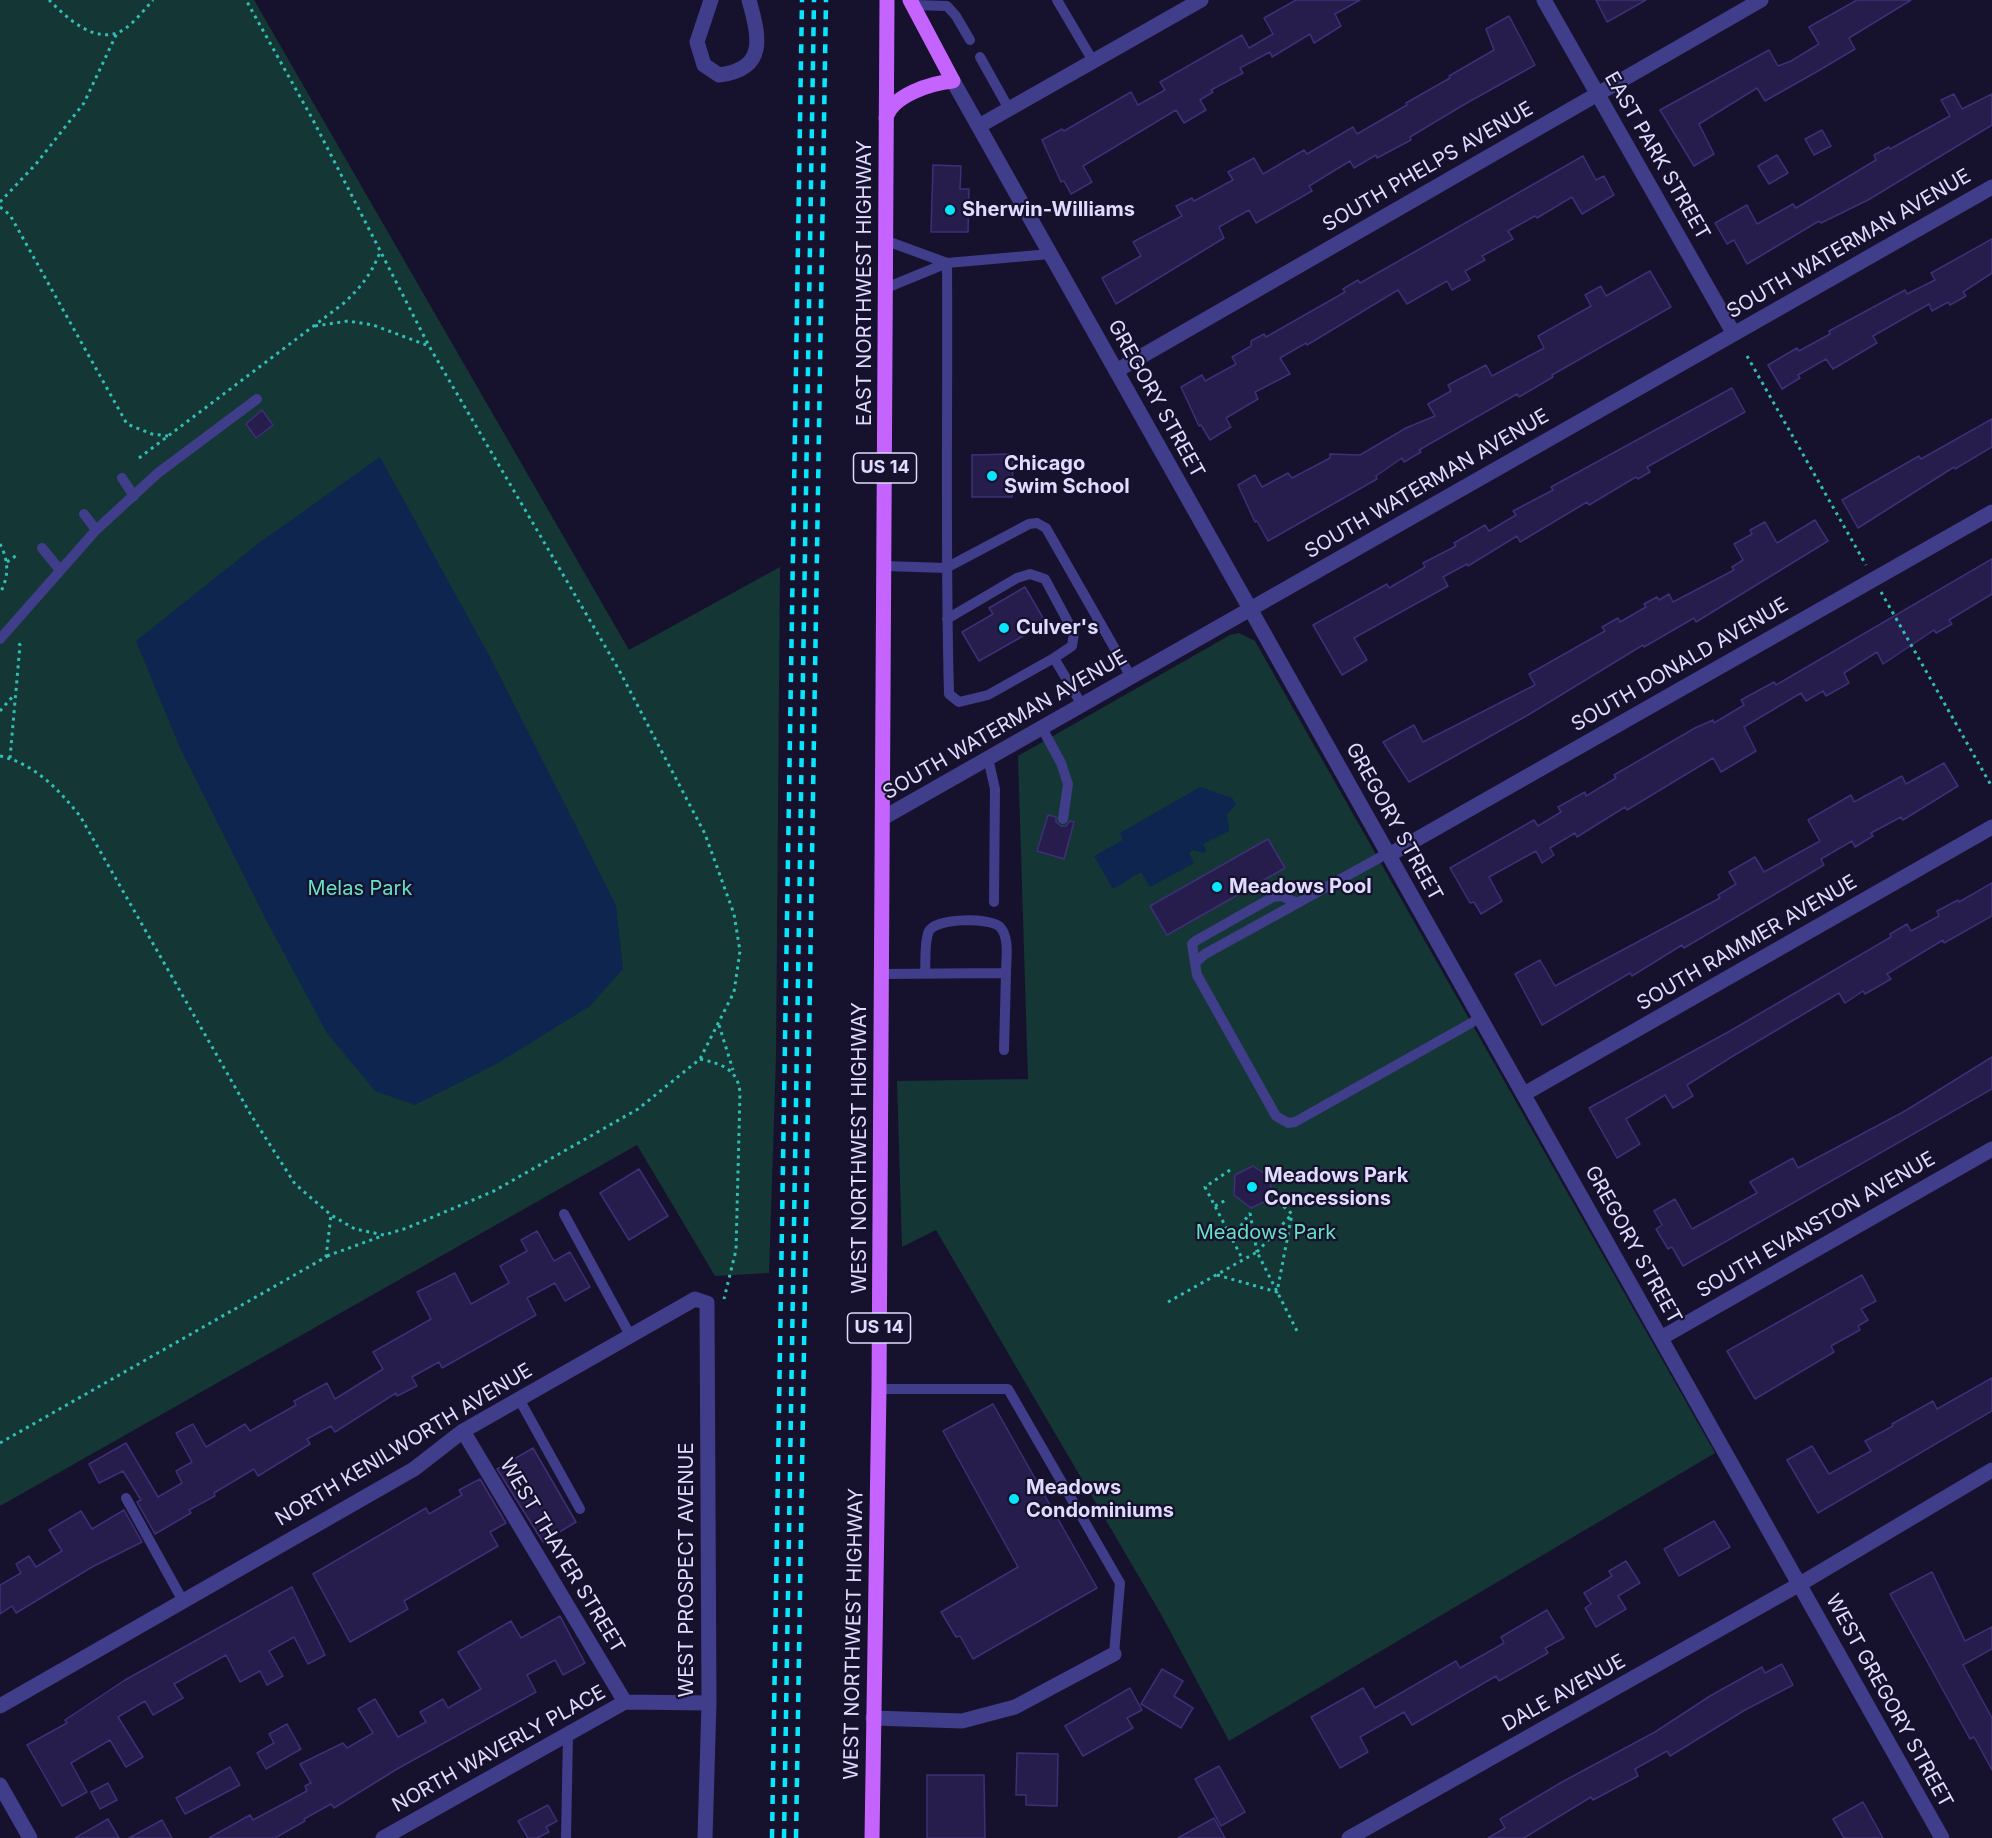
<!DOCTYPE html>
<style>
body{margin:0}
canvas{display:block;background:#16112c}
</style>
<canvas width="1992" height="1838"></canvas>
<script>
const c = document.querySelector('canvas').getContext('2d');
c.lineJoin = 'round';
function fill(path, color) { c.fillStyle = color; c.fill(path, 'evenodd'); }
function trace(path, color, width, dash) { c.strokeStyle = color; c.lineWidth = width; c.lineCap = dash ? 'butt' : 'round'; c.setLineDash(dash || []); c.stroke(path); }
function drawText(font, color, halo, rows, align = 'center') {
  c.font = font + ' Inter,sans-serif'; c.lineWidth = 4.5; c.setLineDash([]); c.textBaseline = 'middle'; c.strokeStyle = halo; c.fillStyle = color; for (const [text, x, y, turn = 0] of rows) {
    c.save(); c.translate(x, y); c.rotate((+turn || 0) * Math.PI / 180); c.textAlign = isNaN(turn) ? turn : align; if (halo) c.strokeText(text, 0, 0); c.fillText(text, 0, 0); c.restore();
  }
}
fill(new Path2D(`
 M 0,0 L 254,0 L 629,650 L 780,567 L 776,1056 L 769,1273 L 715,1276 L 637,1145 L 0,1506 Z
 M 1239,633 L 1255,641 L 1715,1453 L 1229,1741 L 1162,1616 L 936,1230 L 902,1247 L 897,1081 L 1028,1079 L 1018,756 L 1230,635 Z`), '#143634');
fill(new Path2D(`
 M 380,457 L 490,657 L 616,905 L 623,969 L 590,1006 L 498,1063 L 415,1105 L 375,1091 L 327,1033 L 266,920 L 180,748 L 136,641 L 259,543 Z
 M 1200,787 L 1232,798 L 1236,804 L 1227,815 L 1229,831 L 1203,844 L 1206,850 L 1204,853 L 1193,850 L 1189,853 L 1194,863 L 1150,887 L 1141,872 L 1113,889 L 1094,856 L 1123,840 L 1120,833 Z`), '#0d254f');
const building = new Path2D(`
 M 1296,0 L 1360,0 L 1335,14 L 1341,26 L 1314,43 L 1310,34 L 1272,57 L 1270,52 L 1240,68 L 1243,73 L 1211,90 L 1213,92 L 1200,100 L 1206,110 L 1184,123 L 1176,110 L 1083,166 L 1092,182 L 1071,194 L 1064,181 L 1061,182 L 1042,140 L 1062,129 L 1064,131 L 1131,92 L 1138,105 L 1165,90 L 1160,82 L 1242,35 L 1249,48 L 1273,34 L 1264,18 Z
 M 1596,0 L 1646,0 L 1607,22 Z
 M 1857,0 L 1911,0 L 1849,38 L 1855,49 L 1818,71 L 1765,101 L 1757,88 L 1699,124 L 1714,154 L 1694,166 L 1660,110 L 1769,50 L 1778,66 L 1791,61 L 1819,44 L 1809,27 Z
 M 1509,16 L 1535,65 L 1465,104 L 1410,137 L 1411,140 L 1377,158 L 1376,155 L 1354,168 L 1350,161 L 1309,186 L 1312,191 L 1256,223 L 1249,210 L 1219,227 L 1224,238 L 1116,304 L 1102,278 L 1141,256 L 1133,242 L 1182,216 L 1176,206 L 1192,198 L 1194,201 L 1233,180 L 1228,172 L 1254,158 L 1263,174 L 1304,150 L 1307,154 L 1353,127 L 1357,134 L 1407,105 L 1406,103 L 1450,78 L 1449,76 L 1494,50 L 1486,29 Z
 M 1954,94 L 1962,109 L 1992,94 L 1992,125 L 1868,200 L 1821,223 L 1819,221 L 1747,264 L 1734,240 L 1727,244 L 1715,223 L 1747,205 L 1757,224 L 1793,204 L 1796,208 L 1876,160 L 1874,155 L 1889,147 L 1890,149 L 1950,116 L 1941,100 Z
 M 1822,130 L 1831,146 L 1814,155 L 1805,139 Z
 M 1777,155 L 1788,173 L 1769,184 L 1758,166 Z
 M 1583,156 L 1596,180 L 1604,176 L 1614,195 L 1582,214 L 1572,197 L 1537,218 L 1535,216 L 1508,231 L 1513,239 L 1482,256 L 1485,260 L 1465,271 L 1470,280 L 1452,290 L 1447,281 L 1407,304 L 1398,290 L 1307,345 L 1306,343 L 1280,358 L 1290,374 L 1255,392 L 1258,399 L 1226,418 L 1231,427 L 1210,440 L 1201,425 L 1199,426 L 1181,387 L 1202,375 L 1205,381 L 1236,364 L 1232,357 L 1251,346 L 1251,341 L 1264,334 L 1266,337 L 1345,292 L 1343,289 L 1358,280 L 1360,283 Z
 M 933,165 L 961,166 L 960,189 L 969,189 L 968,232 L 931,232 Z
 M 1992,239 L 1992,273 L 1963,292 L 1966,296 L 1950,305 L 1948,302 L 1932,311 L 1929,304 L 1873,336 L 1877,343 L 1833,369 L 1826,359 L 1798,375 L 1800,378 L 1782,389 L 1768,365 L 1797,348 L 1799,351 L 1830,334 L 1829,331 L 1905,290 L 1907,294 L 1935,280 L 1931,273 Z
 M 1650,271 L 1671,307 L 1552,375 L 1553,377 L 1519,397 L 1517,394 L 1419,450 L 1421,452 L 1404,462 L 1402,458 L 1376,476 L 1377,479 L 1268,541 L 1257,521 L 1255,522 L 1238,485 L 1255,475 L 1262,487 L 1288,473 L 1292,478 L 1330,458 L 1330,454 L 1360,455 L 1406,428 L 1435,416 L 1428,404 L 1451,391 L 1448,385 L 1486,365 L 1492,376 L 1544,348 L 1538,336 L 1591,306 L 1585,295 L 1601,286 L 1606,296 Z
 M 1732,388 L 1745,412 L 1647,467 L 1650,472 L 1638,479 L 1636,477 L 1589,505 L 1587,502 L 1520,542 L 1517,536 L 1468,566 L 1467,564 L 1443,577 L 1448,586 L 1354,638 L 1367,660 L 1342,675 L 1313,625 L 1387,584 L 1389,588 L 1425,567 L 1423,563 L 1456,546 L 1454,543 L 1485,525 L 1489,531 L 1516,515 L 1513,511 L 1553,490 L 1551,487 Z
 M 262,410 L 273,425 L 256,438 L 246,424 Z
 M 1992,419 L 1992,447 L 1955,469 L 1954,467 L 1858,528 L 1842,500 L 1919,456 L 1921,459 Z
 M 1013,454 L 1012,497 L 972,497 L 972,455 Z
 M 1815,520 L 1828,541 L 1696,622 L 1694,618 L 1644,647 L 1643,645 L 1528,715 L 1409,782 L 1383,742 L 1414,725 L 1423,742 L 1535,685 L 1529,674 L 1605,631 L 1602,627 L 1618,618 L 1620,622 L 1646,607 L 1644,604 L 1657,597 L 1659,600 L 1669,594 L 1673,602 L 1734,570 L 1732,567 L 1743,560 L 1734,544 L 1752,534 L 1750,530 L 1765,522 L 1777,543 Z
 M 1992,559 L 1992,594 L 1949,620 L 1952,624 L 1936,633 L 1934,630 L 1883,664 L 1877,652 L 1844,673 L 1849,683 L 1826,696 L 1823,691 L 1806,701 L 1801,693 L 1744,727 L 1756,751 L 1721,772 L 1713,758 L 1627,810 L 1625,807 L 1577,837 L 1575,833 L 1550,848 L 1554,855 L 1542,863 L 1536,851 L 1489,877 L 1502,901 L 1481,914 L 1474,902 L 1470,903 L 1450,868 L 1534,820 L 1538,826 L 1561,812 L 1558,807 L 1585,792 L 1586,796 L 1616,778 L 1614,775 L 1695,728 L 1713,720 L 1714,723 L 1744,705 L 1741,700 L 1774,682 L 1776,685 Z
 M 1025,587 L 1046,623 L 979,661 L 962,632 L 993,614 L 989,608 Z
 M 1944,763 L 1958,786 L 1903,820 L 1901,817 L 1871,833 L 1873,836 L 1855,847 L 1852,841 L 1821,859 L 1824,865 L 1684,948 L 1682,945 L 1632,976 L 1630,973 L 1542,1025 L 1515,974 L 1540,960 L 1555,986 L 1720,898 L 1718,895 L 1736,884 L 1729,872 L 1755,857 L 1764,872 L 1820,841 L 1808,820 L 1851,795 L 1854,802 L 1902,776 L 1906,784 Z
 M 1048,815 L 1056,817 L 1056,822 L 1061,826 L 1066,826 L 1070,821 L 1074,822 L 1064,859 L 1037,851 Z
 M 1268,839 L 1285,868 L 1167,935 L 1150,906 Z
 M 1992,883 L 1992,916 L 1944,943 L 1943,940 L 1887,974 L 1891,979 L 1865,994 L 1863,991 L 1845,1003 L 1839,993 L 1733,1056 L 1687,1085 L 1693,1096 L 1673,1108 L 1665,1095 L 1626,1119 L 1640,1144 L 1617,1158 L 1589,1108 L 1730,1031 L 1891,937 L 1890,934 L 1907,924 L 1911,931 L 1939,916 L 1937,911 L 1958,900 L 1959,902 Z
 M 1992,1057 L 1992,1089 L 1683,1266 L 1672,1247 L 1668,1249 L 1656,1229 L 1662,1225 L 1654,1211 L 1675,1199 L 1692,1229 L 1757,1193 L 1750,1182 L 1793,1158 L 1798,1168 L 1905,1111 Z
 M 1253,1166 L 1271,1178 L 1270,1199 L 1251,1208 L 1234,1195 L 1235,1175 Z
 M 639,1169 L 668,1216 L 629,1240 L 600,1193 Z
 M 537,1231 L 554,1261 L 570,1252 L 590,1287 L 565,1301 L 555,1283 L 527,1298 L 536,1315 L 442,1368 L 439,1362 L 412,1377 L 417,1386 L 397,1396 L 396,1393 L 335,1432 L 331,1426 L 307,1439 L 310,1444 L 258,1476 L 254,1469 L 214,1493 L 215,1496 L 189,1510 L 191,1513 L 155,1534 L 137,1502 L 141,1500 L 123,1471 L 99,1483 L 89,1464 L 126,1443 L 158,1497 L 182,1483 L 176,1471 L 192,1462 L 176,1433 L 193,1424 L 206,1447 L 245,1424 L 250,1431 L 296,1405 L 294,1401 L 327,1383 L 335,1399 L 383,1369 L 373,1352 L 431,1319 L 417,1292 L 455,1273 L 471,1304 L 509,1283 L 500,1266 L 527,1251 L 521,1240 Z
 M 1862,1275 L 1876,1301 L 1861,1309 L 1868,1320 L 1858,1326 L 1860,1330 L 1831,1346 L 1834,1352 L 1755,1399 L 1727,1351 Z
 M 1992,1378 L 1992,1411 L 1818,1513 L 1787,1460 L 1812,1446 L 1829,1474 L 1871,1451 L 1865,1441 L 1893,1426 L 1892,1424 L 1933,1401 L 1937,1409 Z
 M 993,1404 L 1097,1588 L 973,1659 L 960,1636 L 956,1637 L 941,1612 L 1018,1567 L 943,1431 Z
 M 533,1448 L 576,1522 L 543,1542 L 497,1469 Z
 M 480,1479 L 506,1523 L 490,1532 L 498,1546 L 404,1601 L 408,1609 L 350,1642 L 313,1574 L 426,1508 L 429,1514 L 462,1495 L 459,1490 Z
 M 124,1510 L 142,1542 L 92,1567 L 16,1613 L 12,1606 L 0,1614 L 0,1585 L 21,1573 L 16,1564 L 29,1556 L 36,1567 L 62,1551 L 49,1530 L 81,1511 L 92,1529 Z
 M 1714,1521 L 1730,1547 L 1679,1576 L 1664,1549 Z
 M 1626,1561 L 1640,1583 L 1618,1596 L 1626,1609 L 1596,1627 L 1585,1608 L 1591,1604 L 1584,1593 L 1612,1576 L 1609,1571 Z
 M 1932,1572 L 1965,1641 L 1992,1627 L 1992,1649 L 1963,1665 L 1992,1718 L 1992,1770 L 1974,1737 L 1970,1739 L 1890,1594 Z
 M 292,1587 L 325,1655 L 308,1664 L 294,1637 L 269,1651 L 283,1676 L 267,1685 L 260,1671 L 240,1682 L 226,1655 L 174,1684 L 183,1698 L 153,1715 L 145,1701 L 118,1717 L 143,1757 L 126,1767 L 110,1740 L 71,1763 L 87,1792 L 62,1806 L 27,1745 L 67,1723 L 65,1720 L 125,1680 Z
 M 1547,1610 L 1564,1638 L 1545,1648 L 1548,1653 L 1499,1681 L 1496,1676 L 1412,1725 L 1404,1712 L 1360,1737 L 1368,1752 L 1340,1768 L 1311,1717 L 1363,1688 L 1375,1708 L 1456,1661 L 1460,1668 L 1504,1643 L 1501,1637 Z
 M 560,1616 L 585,1663 L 563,1675 L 555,1660 L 527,1675 L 536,1692 L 397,1769 L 334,1808 L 331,1804 L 304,1819 L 305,1821 L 275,1838 L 209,1838 L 250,1815 L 253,1820 L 307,1791 L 305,1786 L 311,1783 L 300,1764 L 343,1743 L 347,1748 L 373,1733 L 358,1709 L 375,1699 L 398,1737 L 426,1722 L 420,1712 L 443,1699 L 448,1708 L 481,1689 L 458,1652 L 511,1621 L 521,1638 Z
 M 1782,1664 L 1793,1685 L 1745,1710 L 1670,1756 L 1667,1751 L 1635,1769 L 1638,1776 L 1593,1800 L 1591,1797 L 1524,1838 L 1488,1838 L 1505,1828 L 1500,1819 L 1562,1782 L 1655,1732 L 1710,1696 L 1762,1667 L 1765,1673 Z
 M 1162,1669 L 1183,1681 L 1174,1696 L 1193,1708 L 1181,1728 L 1141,1704 Z
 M 1130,1688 L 1142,1710 L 1127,1718 L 1133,1728 L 1083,1756 L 1065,1726 Z
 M 287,1724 L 301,1749 L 266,1769 L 257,1753 L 274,1743 L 269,1734 Z
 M 1017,1753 L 1058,1754 L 1057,1806 L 1026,1805 L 1026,1795 L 1016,1795 Z
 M 1219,1766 L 1245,1812 L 1221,1826 L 1195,1779 Z
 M 230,1767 L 240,1785 L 185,1814 L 176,1798 Z
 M 927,1775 L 984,1775 L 985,1838 L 927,1838 Z
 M 108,1783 L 117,1800 L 100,1809 L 91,1792 Z
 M 1863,1802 L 1883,1838 L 1844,1838 L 1833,1819 Z
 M 548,1805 L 557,1821 L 546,1827 L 549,1832 L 537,1838 L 528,1838 L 518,1821 Z
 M 1214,1818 L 1225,1838 L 1178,1838 Z
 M 108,1819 L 119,1838 L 75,1838 Z
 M 162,1820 L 172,1838 L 129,1838 Z`);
fill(building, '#271d4d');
trace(building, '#3e2f78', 1.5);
trace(new Path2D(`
 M 49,0 C 67,18 96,46 123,30 C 134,23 144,10 153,0
 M 0,202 L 36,164 L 84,103 L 117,33
 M 0,207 L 10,215 L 127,424 L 152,434 L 168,436
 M 315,326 L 348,321 L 373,325 L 429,346
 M 1747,356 L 1866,565
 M 139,458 L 344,303 C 361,287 372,273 380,252
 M 0,544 C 9,561 9,577 0,593
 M 7,562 L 17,555
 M 1881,592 L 1992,787
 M 0,711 L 13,696
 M 0,756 C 35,764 58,789 80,816 L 251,1115 L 295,1184 L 331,1215 L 355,1229 L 384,1235 L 407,1228 L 494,1191 L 638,1109 L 700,1059 L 734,992 L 740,951 L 734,914 L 705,834 L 619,670 L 429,346 L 313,120 L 246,0
 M 10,758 L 20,645 L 16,640
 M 719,1025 L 733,1070
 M 700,1059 C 722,1064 738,1069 740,1093 L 736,1250 L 724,1299
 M 1230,1170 L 1205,1187 L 1243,1260
 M 1215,1206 L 1228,1199
 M 1250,1213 L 1257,1252
 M 1232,1238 L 1250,1213
 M 1257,1252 L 1292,1214 L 1275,1199
 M 327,1256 L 382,1236
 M 1217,1275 L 1277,1292 L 1292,1214
 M 1168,1302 L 1257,1252 L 1297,1331
 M 0,1443 L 326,1257 L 331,1215`), '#31beb6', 3, [3, 4.5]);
trace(new Path2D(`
 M 1057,0 L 1093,61
 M 914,5 L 947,6 L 956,16 L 970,40
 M 980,57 L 1009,109
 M 887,241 L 947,263
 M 947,263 C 948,407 945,550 949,694 L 959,702 L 988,695 L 1054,658 L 1082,705
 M 886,288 L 947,263 L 1050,254
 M 122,478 L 134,496
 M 84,514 L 96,530
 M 42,548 L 60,570
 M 885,566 L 946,568 L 1029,524 L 1037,523 L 1046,528 L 1131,677
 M 947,619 L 1017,578 L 1030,574 L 1045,579 L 1074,633 L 1072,646 L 1054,658
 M 0,639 L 96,530 L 158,473 L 257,399
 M 1042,728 L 1061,763 L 1068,784 L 1063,819
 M 988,758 L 995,789 L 994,902
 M 1388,853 L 1205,954 L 1195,963 L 1197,975 L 1276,1116 L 1288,1123 L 1295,1122 L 1480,1018
 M 1195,963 L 1192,944 L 1197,940 L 1273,897 L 1281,896 L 1298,903
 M 925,973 C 926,962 924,941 929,931 C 936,918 990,917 1000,927 C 1010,938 1006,959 1006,973
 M 882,974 L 1006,973 L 1004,1050
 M 564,1214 L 630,1335
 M 879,1389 L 1008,1389 L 1120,1583 L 1114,1654
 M 519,1399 L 580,1509
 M 126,1498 L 183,1601
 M 566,1838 L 568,1734`), '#403d8a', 10);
trace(new Path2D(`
 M 711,0 L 697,42 L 704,65 L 719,75 C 768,69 759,36 749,0
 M 1544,0 L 1734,334
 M 953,81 L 1942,1838
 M 979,126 L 1201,0
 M 1116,371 L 1761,0
 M 883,818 L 1992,187
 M 1389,855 L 1992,512
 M 1524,1094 L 1992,827
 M 1661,1338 L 1992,1149
 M 463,1431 L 625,1702
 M 0,1706 L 414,1469 L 463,1431 L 695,1299 L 707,1303 L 709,1703 L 705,1838
 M 873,1718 L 962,1721 L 1015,1707 L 1114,1654
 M 0,1785 L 30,1838
 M 383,1838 L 625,1702 L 709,1703
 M 1349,1838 L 1800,1584 L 1992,1470`), '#403d8a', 15);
trace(new Path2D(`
 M 886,118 C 892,95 932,83 953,81 L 910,0
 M 872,1838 L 879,1389 L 887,0`), '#c563ff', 15);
trace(new Path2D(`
 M 772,1838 L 802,0
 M 784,1838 L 814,0
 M 796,1838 L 826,0`), '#08e6fe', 4.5, [9, 8]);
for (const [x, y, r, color] of [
 [950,210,6,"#08e6fe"],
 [992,476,6,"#08e6fe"],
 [1004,628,6,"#08e6fe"],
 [1217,887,6,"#08e6fe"],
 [1252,1187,6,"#08e6fe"],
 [1014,1499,6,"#08e6fe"]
]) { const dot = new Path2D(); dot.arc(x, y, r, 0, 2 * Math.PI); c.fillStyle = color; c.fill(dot); trace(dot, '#16112c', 2); }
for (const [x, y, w] of [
 [885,468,63],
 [879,1328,63]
]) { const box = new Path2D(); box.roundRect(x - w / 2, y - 15, w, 30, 4.5); c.fillStyle = '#16112c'; c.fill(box); trace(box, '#e0dcff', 1.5); }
drawText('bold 18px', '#e0dcff', null, [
 ["US 14",885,468],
 ["US 14",879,1328]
]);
drawText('20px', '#e0dcff', '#16112c', [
 ["EAST PARK STREET",1657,156,60],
 ["SOUTH PHELPS AVENUE",1428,167,-30],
 ["SOUTH WATERMAN AVENUE",1849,244,-30],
 ["EAST NORTHWEST HIGHWAY",865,283,-90],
 ["GREGORY STREET",1156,399,61],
 ["SOUTH WATERMAN AVENUE",1427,484,-30],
 ["SOUTH DONALD AVENUE",1680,665,-30],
 ["SOUTH WATERMAN AVENUE",1005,725,-30],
 ["GREGORY STREET",1394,822,61],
 ["SOUTH RAMMER AVENUE",1747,943,-30],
 ["WEST NORTHWEST HIGHWAY",860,1148,-90],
 ["SOUTH EVANSTON AVENUE",1816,1225,-30],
 ["GREGORY STREET",1633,1245,61],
 ["NORTH KENILWORTH AVENUE",404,1445,-31],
 ["WEST THAYER STREET",562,1556,59],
 ["WEST PROSPECT AVENUE",687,1570,-90],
 ["WEST NORTHWEST HIGHWAY",854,1634,-89],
 ["DALE AVENUE",1564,1693,-29],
 ["WEST GREGORY STREET",1889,1701,61],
 ["NORTH WAVERLY PLACE",499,1749,-29]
]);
drawText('bold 20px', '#e0dcff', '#16112c', [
 ["Sherwin-Williams",962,210],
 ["Chicago",1004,464],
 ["Swim School",1004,487],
 ["Culver's",1016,628],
 ["Meadows Pool",1229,887],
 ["Meadows Park",1264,1176],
 ["Concessions",1264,1199],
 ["Meadows",1026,1488],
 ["Condominiums",1026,1511]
], 'left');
drawText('20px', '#66e1c2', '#16112c', [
 ["Melas Park",360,889],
 ["Meadows Park",1266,1233]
]);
</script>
